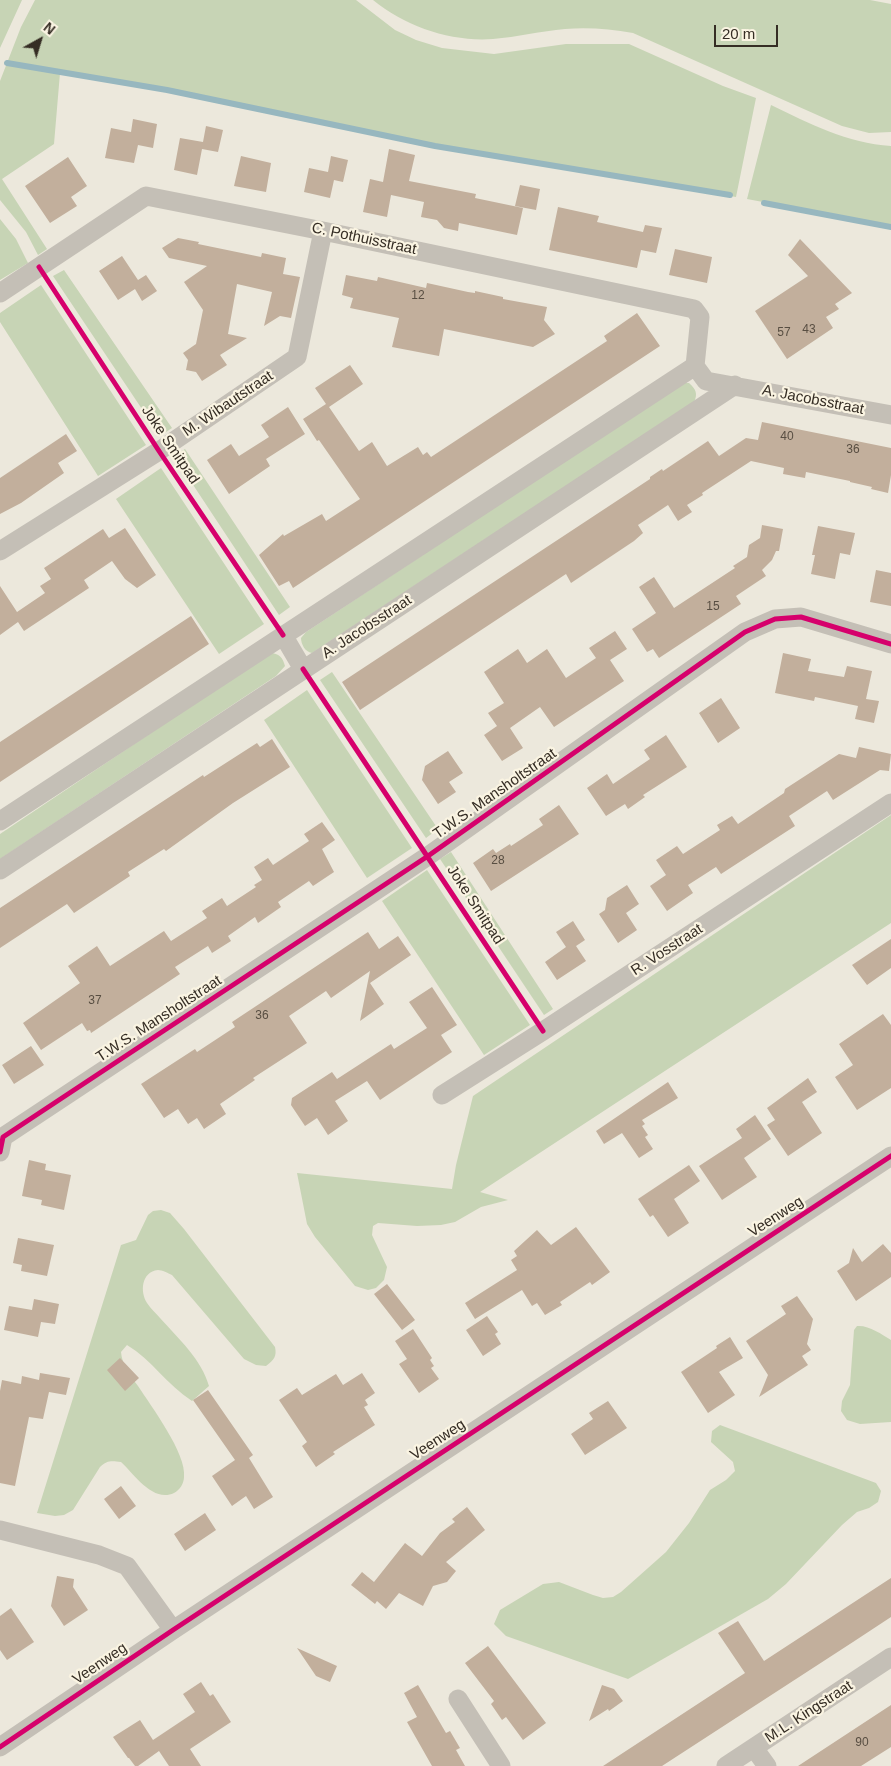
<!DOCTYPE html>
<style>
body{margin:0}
#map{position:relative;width:891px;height:1766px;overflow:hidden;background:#ece8dc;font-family:Arial,sans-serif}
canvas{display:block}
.north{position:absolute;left:15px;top:15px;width:50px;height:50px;-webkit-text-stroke:4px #faf4e2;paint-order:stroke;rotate:39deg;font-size:14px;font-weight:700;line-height:20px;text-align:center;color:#352d24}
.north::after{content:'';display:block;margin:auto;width:18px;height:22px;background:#352d24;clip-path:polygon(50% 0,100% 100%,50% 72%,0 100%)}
.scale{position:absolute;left:714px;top:25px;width:64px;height:22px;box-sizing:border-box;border:2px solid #352d24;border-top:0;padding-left:6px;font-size:15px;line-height:18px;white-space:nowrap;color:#352d24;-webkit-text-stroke:4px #faf4e2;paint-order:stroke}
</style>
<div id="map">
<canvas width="891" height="1766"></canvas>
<div class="north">N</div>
<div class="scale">20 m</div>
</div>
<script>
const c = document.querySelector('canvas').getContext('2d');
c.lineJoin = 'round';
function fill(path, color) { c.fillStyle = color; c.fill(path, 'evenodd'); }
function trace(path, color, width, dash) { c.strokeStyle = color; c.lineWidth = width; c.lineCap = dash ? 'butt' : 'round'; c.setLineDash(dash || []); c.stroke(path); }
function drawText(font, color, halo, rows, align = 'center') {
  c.font = font + ' Arial,sans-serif'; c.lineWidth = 4.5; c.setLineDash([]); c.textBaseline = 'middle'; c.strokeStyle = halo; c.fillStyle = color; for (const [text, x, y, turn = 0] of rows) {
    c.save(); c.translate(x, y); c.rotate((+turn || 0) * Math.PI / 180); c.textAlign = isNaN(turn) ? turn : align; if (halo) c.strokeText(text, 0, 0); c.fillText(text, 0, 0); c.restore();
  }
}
fill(new Path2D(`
 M 0,0 L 22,0 L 0,48 Z
 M 35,0 L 356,0 L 395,30 L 416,40 L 442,48 L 494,54 L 566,44 L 629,44 L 723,86 L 756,98 L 736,197 L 435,146 L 167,90 L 60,73 L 54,144 L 2,179 L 47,249 L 38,255 L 26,232 L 0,200 L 0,81 L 21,27 Z
 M 373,0 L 870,0 L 891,4 L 891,132 L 869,133 L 842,126 L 633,33 C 610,29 588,27 565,29 C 541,31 517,37 493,39 C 451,42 406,27 373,0 Z
 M 771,105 C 810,124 847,143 891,146 L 891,226 L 747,199 Z
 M 0,219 L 16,239 L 28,263 L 0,280 Z
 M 64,270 L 172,428 L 160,436 L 53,276 Z
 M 41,285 L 146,445 L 98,476 L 0,322 L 0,313 Z
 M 683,383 L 689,383 C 696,389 698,394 694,402 L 312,653 C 305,652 301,644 301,638 L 306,632 Z
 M 185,449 L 290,607 L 279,615 L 174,456 Z
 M 161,468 L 264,624 L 219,654 L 116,499 Z
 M 270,653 C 279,653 283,658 285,666 L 276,676 L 0,859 L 0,834 Z
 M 332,672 L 438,829 L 426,838 L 320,680 Z
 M 307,690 L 412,848 L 367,878 L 264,720 Z
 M 891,815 L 891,923 L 480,1192 L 508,1200 L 481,1207 L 455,1222 L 441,1225 L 417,1226 L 378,1223 L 373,1226 L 372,1235 L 387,1267 L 384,1280 L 376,1288 L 368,1290 L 355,1286 L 315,1237 L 307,1224 L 297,1173 L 452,1189 L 456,1165 L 473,1096 Z
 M 451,852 L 553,1009 L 544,1015 L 440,859 Z
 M 427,870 L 530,1025 L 484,1055 L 382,901 Z
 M 161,1210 L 170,1213 L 184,1229 L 275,1347 C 277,1356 274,1360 266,1366 L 256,1365 L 244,1359 L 172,1275 C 168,1273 162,1270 158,1270 C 141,1272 140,1292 147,1303 C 151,1309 156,1313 160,1318 C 178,1338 202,1360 209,1386 L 192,1401 C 167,1385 152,1360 127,1345 L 121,1352 C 122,1365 130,1375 138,1386 C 151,1406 187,1454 184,1477 C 184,1483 180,1490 174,1493 C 153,1503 134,1474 121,1462 C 112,1461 107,1460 100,1467 L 73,1510 L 64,1515 L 55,1516 L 37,1513 L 121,1245 L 136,1240 L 148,1215 L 153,1211 Z
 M 857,1326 C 869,1325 881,1334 891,1340 L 891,1422 L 860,1424 L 847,1420 L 841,1411 L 842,1401 L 850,1385 L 854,1330 Z
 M 720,1425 L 876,1483 L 881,1491 L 878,1502 L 869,1508 L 857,1512 L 842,1525 L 786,1584 L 768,1599 L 628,1679 L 506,1636 L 494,1624 L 500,1610 L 543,1584 L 559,1582 L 593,1595 L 603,1598 L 613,1597 L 621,1592 L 666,1552 L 689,1523 L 710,1490 L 726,1480 L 735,1471 L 733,1462 L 711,1442 L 712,1431 Z`), '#c7d4b5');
trace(new Path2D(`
 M 7,63 L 167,90 L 435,146 L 730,195
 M 764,203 L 891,227`), '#97b7bf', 6);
fill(new Path2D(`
 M 133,119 L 157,124 L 153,148 L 138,145 L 134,163 L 105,158 L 111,128 L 131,132 Z
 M 206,126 L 223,130 L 218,152 L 202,149 L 197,175 L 174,170 L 180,138 L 203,142 Z
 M 389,149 L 415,155 L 409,181 L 476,194 L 475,198 L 523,208 L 517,235 L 459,223 L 458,231 L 444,228 L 437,220 L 421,217 L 424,202 L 391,195 L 387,217 L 363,212 L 370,179 L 383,182 Z
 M 241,156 L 271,163 L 266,192 L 234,186 Z
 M 331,156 L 348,160 L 343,182 L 334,180 L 330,198 L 304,192 L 309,168 L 328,172 Z
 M 68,157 L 87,186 L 71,197 L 77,206 L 50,223 L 25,186 Z
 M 520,185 L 540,189 L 536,210 L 515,206 Z
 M 558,207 L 599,216 L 597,222 L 643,232 L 645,225 L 662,228 L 656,253 L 641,250 L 637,268 L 549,250 Z
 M 178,238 L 199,242 L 198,244 L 261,257 L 262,253 L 286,258 L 283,274 L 300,277 L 291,318 L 280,316 L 264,326 L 272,292 L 237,284 L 228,334 L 247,338 L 220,355 L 227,365 L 202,381 L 196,372 L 186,370 L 188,360 L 183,353 L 196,344 L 203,310 L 184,282 L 207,266 L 169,258 L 162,248 Z
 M 800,239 L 852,293 L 835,304 L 839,309 L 826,317 L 833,328 L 787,359 L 755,311 L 808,276 L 788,255 Z
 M 675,249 L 712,257 L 707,283 L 669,275 Z
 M 122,256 L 138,280 L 146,275 L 157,291 L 142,301 L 135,289 L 118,300 L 99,271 Z
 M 346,275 L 377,281 L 378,277 L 426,288 L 427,283 L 468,292 L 475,293 L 475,291 L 503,297 L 503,299 L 547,307 L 544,320 L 555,334 L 533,347 L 444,329 L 439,356 L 392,347 L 399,318 L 350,308 L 353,298 L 342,295 Z
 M 637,313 L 660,346 L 293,588 L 289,581 L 279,586 L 259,555 L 283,534 L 284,536 L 322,514 L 326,521 L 360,499 L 319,440 L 317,441 L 303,419 L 326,404 L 315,388 L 350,365 L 363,384 L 329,407 L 359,451 L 372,442 L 387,466 L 418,447 L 423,455 L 427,452 L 431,457 L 607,341 L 604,336 Z
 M 288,407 L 305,434 L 266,459 L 270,466 L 229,494 L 207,460 L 231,444 L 239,456 L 269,437 L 261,425 Z
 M 762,422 L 891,448 L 891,475 L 888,493 L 871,489 L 872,487 L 850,482 L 850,481 L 806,472 L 805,478 L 783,474 L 784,468 L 751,461 L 702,493 L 703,495 L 687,505 L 692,512 L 678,521 L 668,505 L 638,525 L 643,533 L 634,541 L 571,583 L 566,574 L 360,710 L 342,682 L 650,479 L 650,477 L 662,469 L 663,471 L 708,441 L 719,456 L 746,438 L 758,440 Z
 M 66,434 L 77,451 L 58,463 L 64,473 L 21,503 L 0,514 L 0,478 Z
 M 762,525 L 783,529 L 779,551 L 776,551 L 772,560 L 762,570 L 766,576 L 736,596 L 741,604 L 659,658 L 653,649 L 647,652 L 632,629 L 656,613 L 639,587 L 654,577 L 674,608 L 735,568 L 733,566 L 747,557 L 749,545 L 760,538 Z
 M 818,526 L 855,533 L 850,555 L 840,553 L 835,579 L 811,574 L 815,555 L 812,555 Z
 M 125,528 L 156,575 L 137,588 L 125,579 L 112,561 L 84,580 L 89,588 L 24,631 L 18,622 L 0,635 L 0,586 L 17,612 L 45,593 L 40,586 L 51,579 L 44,568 L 103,529 L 109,538 Z
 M 876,570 L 891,573 L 891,606 L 870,602 Z
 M 191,616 L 209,644 L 0,782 L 0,742 Z
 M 615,631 L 627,649 L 610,660 L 624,681 L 554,727 L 540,707 L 510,728 L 523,748 L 502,761 L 484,735 L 497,726 L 488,713 L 504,703 L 484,672 L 518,649 L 527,663 L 547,649 L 566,678 L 596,658 L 589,648 Z
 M 783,653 L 811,659 L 808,671 L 844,677 L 847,666 L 872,671 L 866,699 L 879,701 L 874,723 L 855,719 L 858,706 L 815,697 L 814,701 L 775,693 Z
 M 721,698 L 740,728 L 718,743 L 699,713 Z
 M 666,735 L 687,767 L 643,795 L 645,797 L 628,809 L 625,804 L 606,816 L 587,788 L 607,774 L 613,784 L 650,759 L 644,750 Z
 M 272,739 L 290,767 L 233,803 L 166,851 L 164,849 L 128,872 L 130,876 L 74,913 L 67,904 L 0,948 L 0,908 L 203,775 L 204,777 L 257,743 L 260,747 Z
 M 859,747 L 891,754 L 889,771 L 880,770 L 833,800 L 827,791 L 789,816 L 795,826 L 721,874 L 716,867 L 688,885 L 693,893 L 667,911 L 650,886 L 666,875 L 656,860 L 677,846 L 683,854 L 720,830 L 717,825 L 732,816 L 738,824 L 784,793 L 785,789 L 839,754 L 856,758 Z
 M 448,751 L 463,773 L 449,782 L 456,792 L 438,804 L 422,780 L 425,766 Z
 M 559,805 L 579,834 L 491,891 L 473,863 L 493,849 L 496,853 L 510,844 L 511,846 L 543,825 L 539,819 Z
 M 322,822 L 335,840 L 322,849 L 334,872 L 313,886 L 309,881 L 278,902 L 281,907 L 258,923 L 255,917 L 228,936 L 231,941 L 212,953 L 208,946 L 175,967 L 180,974 L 91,1033 L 90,1030 L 87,1031 L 82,1023 L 41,1050 L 23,1023 L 80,983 L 68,966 L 97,946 L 110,966 L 164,931 L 171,941 L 207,918 L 202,911 L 222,898 L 227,906 L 256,887 L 254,885 L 262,880 L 254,867 L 268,858 L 273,865 L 309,841 L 304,834 Z
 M 627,885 L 639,904 L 626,913 L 637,930 L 618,943 L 599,914 L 605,910 L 607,898 Z
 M 573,921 L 585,940 L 576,946 L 586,961 L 557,980 L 545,962 L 566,947 L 556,932 Z
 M 368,932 L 379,949 L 398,936 L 411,955 L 370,983 L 384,1004 L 360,1021 L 370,971 L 331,998 L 326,991 L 289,1016 L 307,1043 L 253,1078 L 255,1080 L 220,1104 L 226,1114 L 204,1129 L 197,1118 L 188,1124 L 178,1109 L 164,1118 L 141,1084 L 195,1049 L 197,1052 L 235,1027 L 232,1022 Z
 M 891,939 L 891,968 L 867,985 L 852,965 Z
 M 432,987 L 457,1025 L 441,1035 L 452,1052 L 380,1100 L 367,1081 L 335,1101 L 348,1121 L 328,1135 L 317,1118 L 305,1126 L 291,1105 L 292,1098 L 332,1072 L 337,1079 L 391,1044 L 394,1049 L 427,1028 L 409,1002 Z
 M 883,1014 L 891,1025 L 891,1088 L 857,1110 L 835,1077 L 853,1065 L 839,1044 Z
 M 31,1046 L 44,1065 L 14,1084 L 2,1065 Z
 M 808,1078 L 817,1092 L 802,1102 L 822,1133 L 788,1156 L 767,1125 L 775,1120 L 767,1108 Z
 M 668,1082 L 678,1098 L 642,1120 L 645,1124 L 642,1126 L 648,1135 L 645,1137 L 653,1149 L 639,1158 L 622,1133 L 604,1144 L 596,1131 Z
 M 755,1115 L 771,1139 L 744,1158 L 757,1177 L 722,1200 L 699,1166 L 742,1138 L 736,1129 Z
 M 29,1160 L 46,1164 L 45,1170 L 71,1175 L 64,1210 L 41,1205 L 42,1200 L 22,1196 Z
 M 689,1165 L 700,1181 L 674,1199 L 689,1223 L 668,1237 L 653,1215 L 650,1217 L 638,1199 Z
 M 576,1227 L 610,1272 L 592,1285 L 590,1282 L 560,1302 L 562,1305 L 545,1315 L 537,1303 L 532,1306 L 522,1290 L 475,1319 L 465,1303 L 517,1270 L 511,1260 L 517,1256 L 514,1251 L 537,1230 L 551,1245 Z
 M 18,1238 L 54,1245 L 47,1276 L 21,1271 L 22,1265 L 13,1263 Z
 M 883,1244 L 891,1253 L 891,1277 L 856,1301 L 837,1271 L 849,1263 L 853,1248 L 862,1262 Z
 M 387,1284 L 415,1320 L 402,1330 L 374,1294 Z
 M 797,1296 L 813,1319 L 807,1344 L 811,1350 L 802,1356 L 808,1365 L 759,1397 L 768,1375 L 746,1341 L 786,1314 L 781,1306 Z
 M 34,1299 L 59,1304 L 55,1324 L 41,1322 L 38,1337 L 4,1330 L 9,1306 L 32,1310 Z
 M 487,1316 L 498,1332 L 495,1334 L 501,1344 L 483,1356 L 466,1330 Z
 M 413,1329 L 432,1358 L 430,1360 L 434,1366 L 431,1368 L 439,1379 L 419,1393 L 399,1364 L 407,1359 L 395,1341 Z
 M 730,1337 L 743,1358 L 719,1372 L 735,1395 L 708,1413 L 681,1372 L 717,1348 L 716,1346 Z
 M 120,1358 L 139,1378 L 125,1391 L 107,1370 Z
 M 40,1373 L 70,1378 L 66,1395 L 49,1392 L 43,1419 L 29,1417 L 15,1486 L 0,1483 L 0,1391 L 2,1380 L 21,1384 L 22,1376 L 39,1380 Z
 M 362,1373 L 375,1393 L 365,1400 L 368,1405 L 364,1407 L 375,1425 L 333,1452 L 335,1454 L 316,1467 L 302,1446 L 307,1442 L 279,1400 L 297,1388 L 302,1395 L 336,1374 L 343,1385 Z
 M 208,1390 L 253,1455 L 249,1458 L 273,1497 L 254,1509 L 246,1496 L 232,1506 L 212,1476 L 235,1460 L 193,1400 Z
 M 608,1401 L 627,1428 L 585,1455 L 571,1434 L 593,1419 L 589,1413 Z
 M 121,1486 L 136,1506 L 119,1519 L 104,1499 Z
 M 467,1507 L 485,1530 L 446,1562 L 456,1571 L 447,1582 L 433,1586 L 423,1606 L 399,1593 L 386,1609 L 377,1601 L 375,1604 L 351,1585 L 362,1572 L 374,1582 L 405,1543 L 422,1556 L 440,1533 L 455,1522 L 452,1519 Z
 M 205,1513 L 216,1530 L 185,1551 L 174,1534 Z
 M 57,1576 L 74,1579 L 73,1587 L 88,1610 L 64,1626 L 51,1606 Z
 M 891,1578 L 891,1617 L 853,1642 L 662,1766 L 603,1766 L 745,1673 L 718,1633 L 738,1621 L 764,1661 Z
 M 11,1608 L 34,1642 L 7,1660 L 0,1650 L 0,1616 Z
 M 488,1646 L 546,1723 L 523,1740 L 506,1717 L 502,1720 L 491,1704 L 494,1701 L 465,1663 Z
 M 297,1648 L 337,1666 L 330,1682 L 316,1676 Z
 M 201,1682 L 210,1696 L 213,1694 L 231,1722 L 190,1749 L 201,1766 L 169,1766 L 159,1751 L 138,1766 L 135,1766 L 129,1758 L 128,1758 L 113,1737 L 140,1720 L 153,1740 L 195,1712 L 183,1694 Z
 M 418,1685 L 446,1733 L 450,1731 L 460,1748 L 456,1750 L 465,1766 L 432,1766 L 407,1722 L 417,1717 L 404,1693 Z
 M 602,1685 L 614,1689 L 623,1701 L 609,1711 L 608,1709 L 589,1721 Z
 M 891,1705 L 891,1747 L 861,1766 L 798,1766 Z`), '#c2af9c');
trace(new Path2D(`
 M 0,293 L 146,196 L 323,231 L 694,309 L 700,317 L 695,366
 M 695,366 L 706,381 L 891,415
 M 0,551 L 159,451 L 297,357 L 323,231
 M 283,635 L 303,669
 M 0,821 L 695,366
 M 0,870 L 735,385
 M 442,1095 L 543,1031 L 891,803
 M 0,1152 L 3,1137 L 428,856 L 745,632 L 775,619 L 801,617 L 891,644
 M 0,1530 L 99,1555 L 127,1566 L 173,1630
 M 458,1699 L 501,1766
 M 0,1747 L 173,1630 L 891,1156
 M 754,1748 L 767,1766
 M 726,1766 L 891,1657`), '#c4bfb6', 19);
trace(new Path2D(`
 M 39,267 L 159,451 L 283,635
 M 303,669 L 543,1031
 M 0,1152 L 3,1137 L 428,856 L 745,632 L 775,619 L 801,617 L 891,644
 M 0,1747 L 173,1630 L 891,1156`), '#d6006c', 5);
drawText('12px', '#584e42', null, [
 ["12",418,296],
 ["43",809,330],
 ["57",784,333],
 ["40",787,437],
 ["36",853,450],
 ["15",713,607],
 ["28",498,861],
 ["37",95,1001],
 ["36",262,1016],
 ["90",862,1743]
]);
drawText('15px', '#352d24', '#faf4e2', [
 ["C. Pothuisstraat",364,239,12],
 ["A. Jacobsstraat",813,400,11],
 ["M. Wibautstraat",228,404,-34],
 ["Joke Smitpad",170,445,56],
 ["A. Jacobsstraat",367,627,-33],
 ["T.W.S. Mansholtstraat",495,794,-35],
 ["Joke Smitpad",475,905,57],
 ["R. Vosstraat",667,950,-33],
 ["T.W.S. Mansholtstraat",159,1019,-33],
 ["Veenweg",776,1217,-33],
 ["Veenweg",438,1440,-33],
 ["Veenweg",100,1664,-34],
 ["M.L. Kingstraat",809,1712,-33]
]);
</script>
